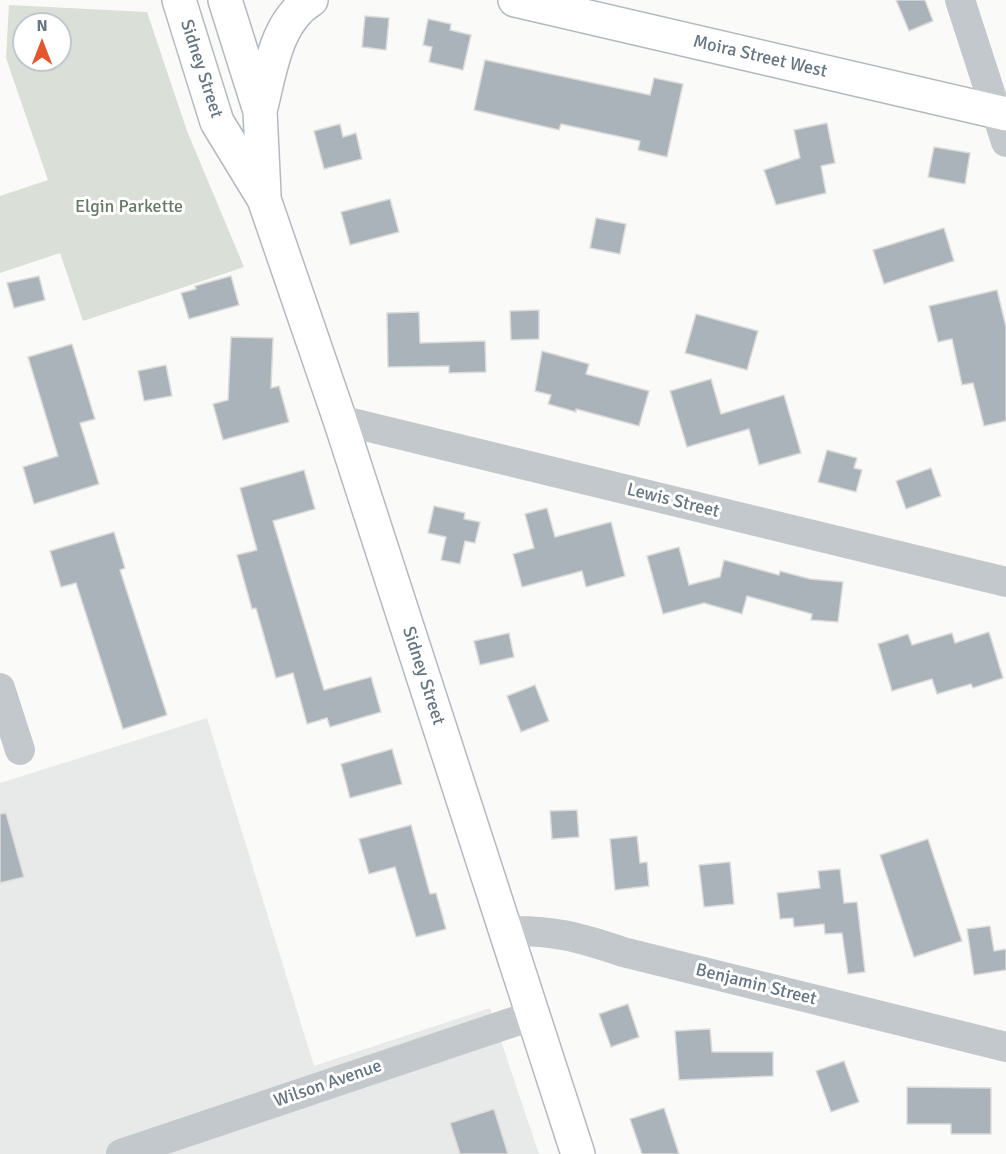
<!DOCTYPE html>
<style>
body{margin:0}
#map{position:relative;width:1006px;height:1154px;overflow:hidden;background:#fafaf8;font-family:Signika,sans-serif}
canvas{display:block}
.north{position:absolute;left:12px;top:12px;width:60px;height:60px;box-sizing:border-box;background:#fff;border:2px solid #c1c8cd;border-radius:50%;rotate:0deg;font-size:16px;font-weight:700;line-height:24px;text-align:center;color:#657683}
.north::after{content:'';display:block;margin:auto;width:21px;height:27px;background:#e4572e;clip-path:polygon(50% 0,100% 100%,50% 72%,0 100%)}
</style>
<div id="map">
<canvas width="1006" height="1154"></canvas>
<div class="north">N</div>
</div>
<script>
const c = document.querySelector('canvas').getContext('2d');
c.lineJoin = 'round';
function fill(path, color) { c.fillStyle = color; c.fill(path, 'evenodd'); }
function trace(path, color, width, dash) { c.strokeStyle = color; c.lineWidth = width; c.lineCap = dash ? 'butt' : 'round'; c.setLineDash(dash || []); c.stroke(path); }
function drawText(font, color, halo, rows, align = 'center') {
  c.font = font + ' Signika,sans-serif'; c.lineWidth = 6; c.setLineDash([]); c.textBaseline = 'middle'; c.strokeStyle = halo; c.fillStyle = color; for (const [text, x, y, turn = 0] of rows) {
    c.save(); c.translate(x, y); c.rotate((+turn || 0) * Math.PI / 180); c.textAlign = isNaN(turn) ? turn : align; if (halo) c.strokeText(text, 0, 0); c.fillText(text, 0, 0); c.restore();
  }
}
fill(new Path2D(`
 M 207,718 L 314,1066 L 490,1008 L 539,1154 L 0,1154 L 0,783 Z`), '#e8e9e9');
fill(new Path2D(`
 M 9,5 L 147,12 L 187,131 L 244,267 L 83,321 L 60,253 L 0,273 L 0,196 L 48,180 L 6,58 ZM 24,24 L 60,24 L 60,60 L 24,60 Z`), '#dadfd7');
const building = new Path2D(`
 M 896,0 L 925,0 L 933,21 L 909,31 Z
 M 365,16 L 389,18 L 386,50 L 362,47 Z
 M 428,19 L 451,24 L 450,30 L 471,35 L 463,70 L 429,62 L 432,47 L 423,45 Z
 M 485,60 L 650,95 L 654,78 L 683,84 L 667,157 L 638,150 L 640,141 L 561,124 L 559,130 L 474,110 Z
 M 827,123 L 835,163 L 821,166 L 826,193 L 776,205 L 764,170 L 800,158 L 794,130 Z
 M 340,124 L 343,137 L 356,133 L 362,159 L 324,169 L 314,131 Z
 M 934,147 L 970,153 L 965,184 L 928,177 Z
 M 390,199 L 399,232 L 350,245 L 341,212 Z
 M 596,218 L 626,224 L 620,254 L 590,248 Z
 M 944,228 L 954,261 L 884,284 L 873,250 Z
 M 39,276 L 45,300 L 14,308 L 7,283 Z
 M 231,276 L 239,305 L 189,319 L 181,293 L 196,289 L 195,286 Z
 M 997,290 L 1006,327 L 1006,421 L 984,426 L 973,383 L 962,385 L 952,339 L 938,342 L 929,306 Z
 M 539,310 L 539,339 L 511,340 L 510,311 Z
 M 419,312 L 420,343 L 485,341 L 486,372 L 449,373 L 449,366 L 388,367 L 387,313 Z
 M 696,314 L 758,331 L 747,370 L 685,353 Z
 M 231,337 L 273,338 L 271,388 L 279,386 L 289,422 L 223,440 L 213,404 L 228,400 Z
 M 72,344 L 95,419 L 80,423 L 99,484 L 34,504 L 23,467 L 58,456 L 28,357 Z
 M 542,351 L 589,364 L 586,374 L 649,391 L 639,426 L 576,409 L 576,412 L 548,404 L 551,395 L 535,391 Z
 M 166,365 L 172,396 L 144,401 L 138,371 Z
 M 711,379 L 721,414 L 784,395 L 801,453 L 759,465 L 749,429 L 687,447 L 670,391 Z
 M 827,450 L 857,458 L 854,468 L 862,470 L 856,492 L 818,482 Z
 M 931,468 L 941,496 L 906,509 L 896,481 Z
 M 304,470 L 315,509 L 273,521 L 324,690 L 371,677 L 381,712 L 330,727 L 327,718 L 307,724 L 293,673 L 276,678 L 256,608 L 252,609 L 237,555 L 257,550 L 240,488 Z
 M 434,506 L 465,513 L 464,519 L 480,522 L 475,543 L 465,541 L 460,564 L 441,560 L 446,537 L 428,533 Z
 M 547,508 L 555,537 L 611,522 L 625,576 L 586,587 L 582,571 L 522,587 L 513,554 L 534,548 L 525,514 Z
 M 114,532 L 125,568 L 120,570 L 167,715 L 123,729 L 76,583 L 61,587 L 50,551 Z
 M 679,547 L 689,585 L 720,577 L 724,560 L 779,575 L 780,571 L 810,579 L 843,582 L 838,622 L 811,620 L 812,614 L 747,596 L 742,614 L 704,603 L 663,614 L 647,556 Z
 M 989,632 L 1003,678 L 973,688 L 971,684 L 937,694 L 932,679 L 892,691 L 878,644 L 908,634 L 912,645 L 952,633 L 955,643 Z
 M 509,633 L 514,657 L 480,665 L 474,641 Z
 M 535,685 L 549,721 L 521,732 L 507,696 Z
 M 392,749 L 402,784 L 350,798 L 341,764 Z
 M 577,810 L 579,837 L 552,839 L 550,811 Z
 M 6,813 L 24,877 L 0,883 L 0,814 Z
 M 411,825 L 430,894 L 436,893 L 446,929 L 416,937 L 395,867 L 369,874 L 359,839 Z
 M 637,836 L 640,863 L 647,862 L 649,886 L 615,890 L 610,839 Z
 M 928,839 L 962,941 L 914,957 L 880,855 Z
 M 730,862 L 734,904 L 704,907 L 699,865 Z
 M 840,869 L 844,903 L 857,902 L 865,972 L 848,974 L 842,933 L 825,934 L 824,924 L 794,927 L 793,918 L 780,919 L 777,893 L 820,888 L 818,871 Z
 M 990,926 L 994,951 L 1006,949 L 1006,970 L 974,975 L 967,929 Z
 M 628,1004 L 639,1037 L 611,1047 L 599,1014 Z
 M 710,1029 L 712,1052 L 773,1052 L 773,1076 L 679,1080 L 675,1031 Z
 M 844,1061 L 859,1102 L 831,1112 L 816,1071 Z
 M 907,1087 L 991,1088 L 991,1134 L 951,1134 L 951,1124 L 907,1124 Z
 M 664,1108 L 679,1154 L 642,1154 L 630,1119 Z
 M 494,1109 L 508,1154 L 460,1154 L 450,1123 Z`);
fill(building, '#aab3b9');
trace(building, '#dcdcda', 1.5);
const secondary = new Path2D(`
 M 179,0 L 217,122 L 264,199 L 340,420 L 578,1154
 M 225,0 L 260,111 L 264,194
 M 515,0 L 1006,114
 M 260,111 C 270,73 275,22 311,0`);
trace(secondary, '#b3babf', 36);
trace(new Path2D(`
 M 960,0 L 1006,142
 M 340,420 L 1006,582
 M 0,688 L 20,750
 M 507,931 C 553,930 579,937 623,952 L 1006,1047
 M 121,1154 L 534,1015`), '#c3c8cc', 30);
trace(secondary, '#fff', 33);
drawText('18px', '#657683', '#fff', [
 ["Moira Street West",760,57,13],
 ["Sidney Street",201,69,72],
 ["Lewis Street",673,501,14],
 ["Sidney Street",423,676,72],
 ["Benjamin Street",756,985,14],
 ["Wilson Avenue",328,1084,-19]
]);
drawText('18px', '#687a64', '#fff', [
 ["Elgin Parkette",129,207]
]);
</script>
